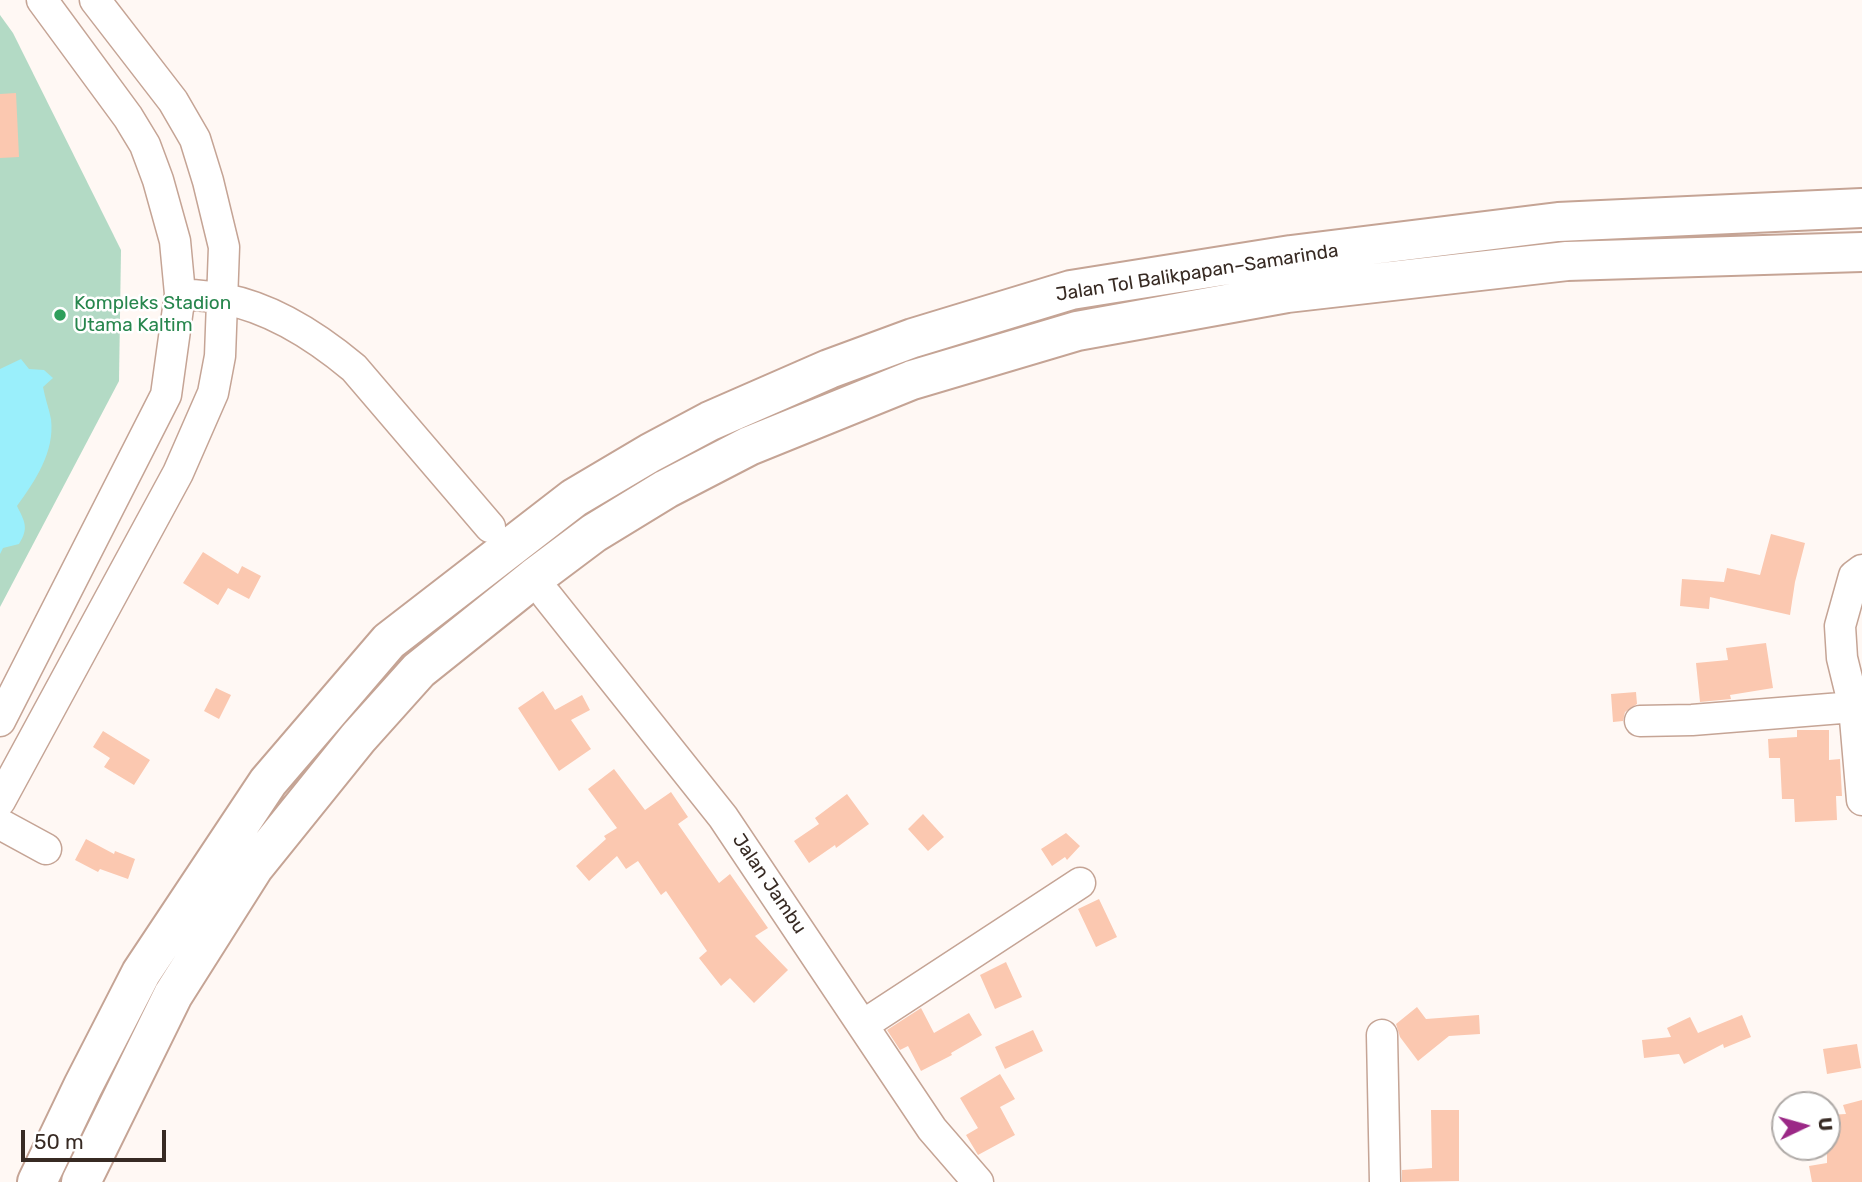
<!DOCTYPE html>
<meta charset="utf-8">
<style>
body{margin:0}
#map{position:relative;width:1862px;height:1182px;overflow:hidden;background:#fff8f4;font-family:Rubik,sans-serif}
canvas{display:block}
.north{position:absolute;left:1771px;top:1091px;width:70px;height:70px;box-sizing:border-box;background:#fff;border:2px solid #afaaa7;border-radius:50%;rotate:85deg;font-size:19px;font-weight:700;line-height:28px;text-align:center;color:#372a23}
.north::after{content:'';display:block;margin:auto;width:24px;height:32px;background:#9b2886;clip-path:polygon(50% 0,100% 100%,50% 72%,0 100%)}
.scale{position:absolute;left:21px;top:1130px;width:145px;height:32px;box-sizing:border-box;border:4px solid #372a23;border-top:0;padding-left:9px;font-size:21px;line-height:24px;white-space:nowrap;color:#372a23;-webkit-text-stroke:5px #fff;paint-order:stroke}
</style>
<div id="map">
<canvas width="1862" height="1182"></canvas>
<div class="north">U</div>
<div class="scale">50 m</div>
</div>
<script>
const c = document.querySelector('canvas').getContext('2d');
c.lineJoin = 'round';
function fill(path, color) { c.fillStyle = color; c.fill(path, 'evenodd'); }
function trace(path, color, width, dash) { c.strokeStyle = color; c.lineWidth = width; c.lineCap = dash ? 'butt' : 'round'; c.setLineDash(dash || []); c.stroke(path); }
function drawText(font, color, halo, rows, align = 'center') {
  c.font = font + ' Rubik,sans-serif'; c.lineWidth = 5; c.setLineDash([]); c.textBaseline = 'middle'; c.strokeStyle = halo; c.fillStyle = color; for (const [text, x, y, turn = 0] of rows) {
    c.save(); c.translate(x, y); c.rotate((+turn || 0) * Math.PI / 180); c.textAlign = isNaN(turn) ? turn : align; if (halo) c.strokeText(text, 0, 0); c.fillText(text, 0, 0); c.restore();
  }
}
fill(new Path2D(`
 M 0,15 L 13,33 L 121,250 L 119,381 L 0,607 Z`), '#b3dac5');
fill(new Path2D(`
 M 21,359 L 29,369 L 44,370 L 53,378 L 43,387 C 45,398 49,409 51,419 C 55,452 35,481 17,506 C 25,522 29,528 19,544 L 3,548 L 0,554 L 0,369 Z`), '#9aeffb');
fill(new Path2D(`
 M 16,93 L 19,157 L 0,158 L 0,94 Z
 M 1771,534 L 1805,543 L 1795,582 L 1790,615 L 1710,597 L 1709,609 L 1680,606 L 1682,579 L 1724,582 L 1727,568 L 1760,575 Z
 M 203,552 L 238,574 L 242,566 L 261,576 L 249,599 L 228,588 L 218,605 L 183,583 Z
 M 1766,643 L 1773,688 L 1730,695 L 1731,699 L 1700,702 L 1696,663 L 1728,660 L 1726,648 Z
 M 216,688 L 231,695 L 219,719 L 204,711 Z
 M 543,691 L 555,710 L 582,695 L 590,710 L 571,720 L 591,749 L 559,771 L 518,708 Z
 M 1636,692 L 1637,704 L 1625,712 L 1623,721 L 1613,722 L 1611,694 Z
 M 1797,730 L 1829,730 L 1829,760 L 1840,759 L 1842,796 L 1836,796 L 1837,820 L 1795,822 L 1794,799 L 1782,799 L 1780,758 L 1769,758 L 1768,739 L 1797,737 Z
 M 103,731 L 150,760 L 134,785 L 104,767 L 110,758 L 93,747 Z
 M 614,769 L 645,810 L 671,792 L 688,817 L 678,824 L 719,883 L 730,874 L 768,928 L 755,936 L 788,970 L 754,1003 L 730,978 L 721,986 L 699,958 L 707,951 L 666,891 L 661,895 L 638,861 L 626,869 L 617,856 L 589,881 L 576,866 L 606,839 L 604,836 L 617,828 L 588,789 Z
 M 847,794 L 869,824 L 836,848 L 835,845 L 809,863 L 794,841 L 819,824 L 815,818 Z
 M 923,814 L 944,837 L 928,851 L 908,829 Z
 M 1066,833 L 1080,846 L 1067,860 L 1065,857 L 1052,866 L 1041,849 Z
 M 86,839 L 114,854 L 115,851 L 135,859 L 128,879 L 100,869 L 98,872 L 75,860 Z
 M 1099,899 L 1117,937 L 1096,947 L 1078,909 Z
 M 1006,962 L 1022,997 L 995,1009 L 980,975 Z
 M 1417,1007 L 1426,1019 L 1479,1015 L 1480,1034 L 1449,1036 L 1418,1061 L 1400,1037 L 1396,1024 Z
 M 921,1008 L 934,1033 L 969,1013 L 982,1035 L 951,1053 L 952,1055 L 921,1071 L 908,1046 L 900,1050 L 887,1030 Z
 M 1742,1015 L 1751,1037 L 1724,1048 L 1723,1044 L 1684,1064 L 1679,1054 L 1644,1058 L 1642,1040 L 1671,1037 L 1667,1028 L 1690,1017 L 1698,1033 Z
 M 1033,1030 L 1043,1051 L 1005,1069 L 995,1047 Z
 M 1857,1044 L 1861,1068 L 1827,1074 L 1823,1049 Z
 M 1000,1074 L 1015,1099 L 1000,1107 L 1015,1135 L 978,1155 L 966,1135 L 978,1128 L 960,1098 Z
 M 1862,1100 L 1862,1182 L 1812,1182 L 1809,1166 L 1827,1163 L 1827,1115 L 1846,1114 L 1843,1105 Z
 M 1431,1110 L 1459,1110 L 1459,1181 L 1402,1182 L 1402,1170 L 1432,1168 Z`), '#fbc8b0');
const minor = new Path2D(`
 M 180,294 C 194,295 209,296 224,299 C 272,308 317,337 354,368 L 490,527
 M 1862,570 L 1854,576 L 1840,626 L 1842,658 L 1854,707 L 1862,800
 M 547,596 L 723,817 L 932,1129 L 978,1182
 M 0,721 L 166,395 L 180,294 L 175,241 L 158,180 L 145,145 L 128,117 L 42,0
 M 1640,721 L 1692,720 L 1854,707
 M 0,801 L 178,473 L 213,393 L 220,356 L 224,247 L 208,181 L 195,139 L 173,101 L 95,0
 M 0,824 L 46,849
 M 863,1025 L 1080,883
 M 1382,1035 L 1385,1182`);
const highway = new Path2D(`
 M 37,1182 L 83,1086 L 141,973 L 268,782 L 389,641 L 574,498 L 650,453 L 710,421 L 829,369 L 913,338 L 1071,290 L 1291,255 L 1558,222 L 1862,208
 M 81,1182 L 173,995 L 254,867 L 358,738 L 419,670 L 534,578 L 594,533 L 666,489 L 749,446 L 912,380 L 1077,331 L 1287,293 L 1567,261 L 1862,252`);
trace(minor, '#c5a495', 33);
trace(highway, '#c5a495', 42);
trace(minor, '#fff', 30);
trace(highway, '#fff', 38);
for (const [x, y, r, color] of [
 [60,315,7,"#2e9e5b"]
]) { const dot = new Path2D(); dot.arc(x, y, r, 0, 2 * Math.PI); c.fillStyle = color; c.fill(dot); trace(dot, '#fff', 2.5); }
drawText('19px', '#372a23', '#fff', [
 ["Jalan Tol Balikpapan–Samarinda",1197,273,-9],
 ["Jalan Jambu",769,884,56]
]);
drawText('19px', '#27864d', '#fff', [
 ["Kompleks Stadion",74,304],
 ["Utama Kaltim",74,326]
], 'left');
</script>
